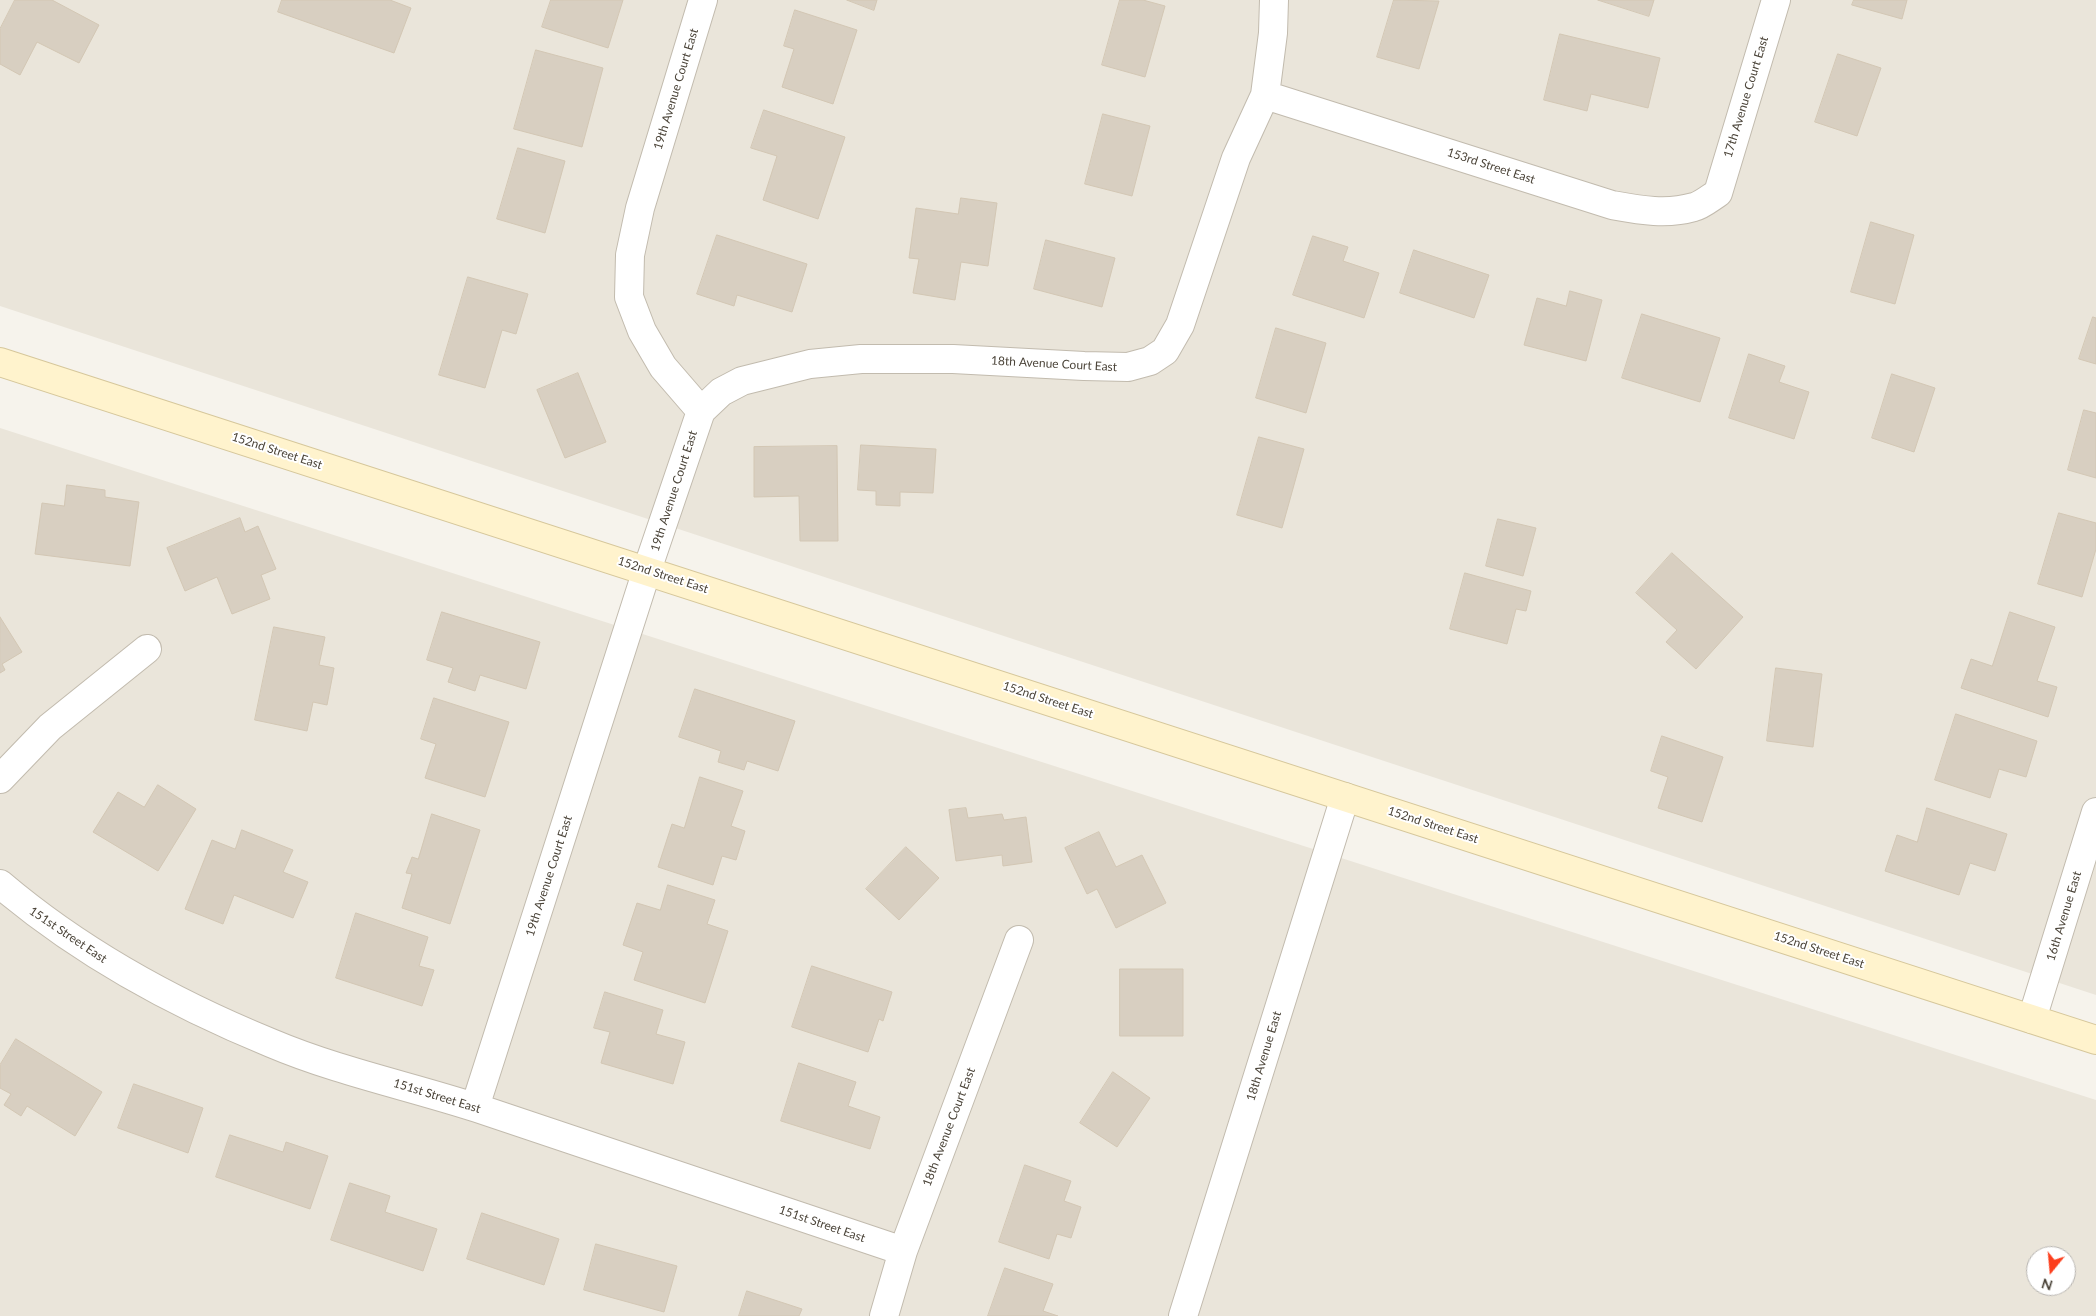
<!DOCTYPE html>
<style>
body{margin:0}
#map{position:relative;width:2096px;height:1316px;overflow:hidden;background:#f6f3ec;font-family:Lato,sans-serif}
canvas{display:block}
.north{position:absolute;left:2026px;top:1246px;width:50px;height:50px;box-sizing:border-box;background:#fff;border:1px solid #b7b4b0;border-radius:50%;rotate:197deg;font-size:14px;font-weight:700;line-height:20px;text-align:center;color:#4b4439}
.north::after{content:'';display:block;margin:auto;width:18px;height:22px;background:#fc3f1d;clip-path:polygon(50% 0,100% 100%,50% 72%,0 100%)}
</style>
<div id="map">
<canvas width="2096" height="1316"></canvas>
<div class="north">N</div>
</div>
<script>
const c = document.querySelector('canvas').getContext('2d');
c.lineJoin = 'round';
function fill(path, color) { c.fillStyle = color; c.fill(path, 'evenodd'); }
function trace(path, color, width, dash) { c.strokeStyle = color; c.lineWidth = width; c.lineCap = dash ? 'butt' : 'round'; c.setLineDash(dash || []); c.stroke(path); }
function drawText(font, color, halo, rows, align = 'center') {
  c.font = font + ' Lato,sans-serif'; c.lineWidth = 4; c.setLineDash([]); c.textBaseline = 'middle'; c.strokeStyle = halo; c.fillStyle = color; for (const [text, x, y, turn = 0] of rows) {
    c.save(); c.translate(x, y); c.rotate((+turn || 0) * Math.PI / 180); c.textAlign = isNaN(turn) ? turn : align; if (halo) c.strokeText(text, 0, 0); c.fillText(text, 0, 0); c.restore();
  }
}
fill(new Path2D(`
 M 0,0 L 2096,0 L 2096,995 L 0,306 Z
 M 0,428 L 2096,1100 L 2096,1316 L 0,1316 ZM 2036,1256 L 2066,1256 L 2066,1286 L 2036,1286 Z`), '#eae5da');
const building = new Path2D(`
 M 15,0 L 52,0 L 99,25 L 79,63 L 37,42 L 20,75 L 0,64 L 0,29 Z
 M 282,0 L 390,0 L 411,8 L 394,53 L 278,12 Z
 M 551,0 L 623,0 L 608,48 L 542,27 Z
 M 847,0 L 877,0 L 874,10 Z
 M 1120,0 L 1143,0 L 1165,6 L 1145,77 L 1102,65 Z
 M 1394,0 L 1439,1 L 1419,69 L 1377,57 Z
 M 1598,0 L 1654,0 L 1649,16 Z
 M 1854,0 L 1907,0 L 1902,19 L 1852,5 Z
 M 795,10 L 857,30 L 833,104 L 782,87 L 794,49 L 784,46 Z
 M 1560,34 L 1660,58 L 1648,108 L 1591,94 L 1587,111 L 1544,100 Z
 M 536,50 L 603,68 L 582,147 L 514,129 Z
 M 1838,54 L 1881,68 L 1857,136 L 1815,122 Z
 M 764,110 L 845,137 L 818,219 L 763,200 L 777,156 L 751,148 Z
 M 1103,114 L 1150,126 L 1132,196 L 1085,184 Z
 M 518,148 L 565,161 L 545,233 L 497,219 Z
 M 961,198 L 997,203 L 988,266 L 961,262 L 955,300 L 913,293 L 919,259 L 909,258 L 916,208 L 958,214 Z
 M 1871,222 L 1914,235 L 1895,304 L 1851,292 Z
 M 717,235 L 807,264 L 792,312 L 737,295 L 734,306 L 697,294 Z
 M 1313,236 L 1348,247 L 1343,261 L 1379,273 L 1364,318 L 1293,295 Z
 M 1046,240 L 1115,258 L 1102,307 L 1034,289 Z
 M 1414,250 L 1489,275 L 1474,318 L 1400,293 Z
 M 468,277 L 528,294 L 516,334 L 502,330 L 485,388 L 439,375 Z
 M 1570,291 L 1602,300 L 1586,361 L 1524,345 L 1537,298 L 1566,306 Z
 M 1642,314 L 1720,338 L 1700,402 L 1622,378 Z
 M 2093,317 L 2096,318 L 2096,364 L 2079,359 Z
 M 1276,328 L 1326,343 L 1306,413 L 1256,398 Z
 M 1749,354 L 1785,366 L 1779,382 L 1809,392 L 1794,439 L 1729,418 Z
 M 578,373 L 606,442 L 565,458 L 537,390 Z
 M 1892,374 L 1935,388 L 1914,452 L 1872,438 Z
 M 2084,410 L 2096,413 L 2096,478 L 2068,470 Z
 M 1259,437 L 1304,449 L 1282,528 L 1237,515 Z
 M 861,445 L 936,449 L 933,493 L 900,492 L 900,506 L 876,505 L 876,491 L 858,490 Z
 M 837,446 L 838,541 L 800,541 L 799,496 L 754,497 L 754,447 Z
 M 67,485 L 105,490 L 105,497 L 139,502 L 130,566 L 35,554 L 42,503 L 64,506 Z
 M 2059,513 L 2096,523 L 2096,549 L 2082,597 L 2038,584 Z
 M 240,518 L 245,532 L 258,526 L 276,569 L 261,575 L 270,599 L 232,614 L 217,577 L 185,591 L 167,548 Z
 M 1498,519 L 1536,528 L 1523,576 L 1486,566 Z
 M 1672,553 L 1743,617 L 1696,669 L 1666,642 L 1677,630 L 1636,593 Z
 M 1465,573 L 1531,591 L 1526,611 L 1516,609 L 1507,644 L 1450,629 Z
 M 442,612 L 540,642 L 526,689 L 480,675 L 475,691 L 448,682 L 453,668 L 427,660 Z
 M 2010,612 L 2055,627 L 2037,681 L 2057,687 L 2048,717 L 1961,688 L 1971,659 L 1992,666 Z
 M 0,617 L 22,652 L 2,664 L 5,670 L 0,673 Z
 M 274,627 L 325,637 L 319,665 L 334,668 L 327,705 L 313,702 L 307,731 L 255,720 Z
 M 1776,668 L 1822,674 L 1813,747 L 1767,741 Z
 M 695,689 L 795,721 L 778,771 L 747,761 L 744,770 L 718,762 L 721,751 L 679,737 Z
 M 434,698 L 509,722 L 485,797 L 425,778 L 436,744 L 421,739 Z
 M 1956,714 L 2037,741 L 2026,777 L 1999,769 L 1990,798 L 1935,780 Z
 M 1662,736 L 1723,757 L 1702,822 L 1658,808 L 1668,777 L 1651,771 Z
 M 700,777 L 743,791 L 731,826 L 745,831 L 736,860 L 722,856 L 713,885 L 658,867 L 672,824 L 684,828 Z
 M 158,785 L 196,809 L 158,871 L 93,832 L 118,792 L 144,807 Z
 M 966,808 L 968,818 L 1002,814 L 1004,820 L 1026,817 L 1032,862 L 1003,866 L 1002,855 L 956,861 L 949,810 Z
 M 1927,808 L 2007,834 L 1995,871 L 1970,863 L 1959,895 L 1885,871 L 1897,835 L 1917,842 Z
 M 432,814 L 480,830 L 450,924 L 402,908 L 412,874 L 406,873 L 412,857 L 418,859 Z
 M 242,830 L 293,850 L 283,872 L 308,882 L 293,918 L 234,895 L 223,924 L 185,909 L 212,840 L 235,849 Z
 M 1099,832 L 1116,867 L 1142,855 L 1166,903 L 1116,928 L 1097,889 L 1087,894 L 1065,848 Z
 M 906,847 L 939,878 L 899,920 L 866,889 Z
 M 668,885 L 715,900 L 707,924 L 728,931 L 705,1003 L 634,980 L 643,952 L 623,945 L 637,903 L 660,910 Z
 M 356,913 L 428,937 L 419,966 L 434,970 L 422,1006 L 336,978 Z
 M 812,966 L 892,992 L 883,1021 L 879,1019 L 868,1052 L 792,1027 Z
 M 1120,969 L 1183,969 L 1183,1036 L 1120,1036 Z
 M 605,992 L 663,1010 L 656,1034 L 685,1042 L 673,1084 L 601,1063 L 610,1032 L 594,1028 Z
 M 16,1039 L 102,1092 L 75,1136 L 27,1106 L 21,1116 L 4,1105 L 11,1094 L 0,1088 L 0,1065 Z
 M 799,1063 L 856,1082 L 848,1106 L 880,1117 L 870,1149 L 781,1121 Z
 M 1113,1072 L 1150,1098 L 1117,1147 L 1080,1123 Z
 M 134,1084 L 203,1108 L 188,1153 L 118,1128 Z
 M 230,1135 L 283,1152 L 286,1142 L 328,1156 L 310,1209 L 216,1177 Z
 M 1025,1165 L 1071,1181 L 1064,1201 L 1081,1207 L 1071,1238 L 1057,1234 L 1049,1259 L 999,1242 Z
 M 350,1183 L 390,1196 L 385,1212 L 437,1229 L 423,1271 L 331,1240 Z
 M 482,1213 L 559,1239 L 544,1285 L 467,1259 Z
 M 596,1244 L 677,1266 L 664,1312 L 584,1290 Z
 M 1005,1268 L 1053,1284 L 1043,1311 L 1058,1316 L 988,1316 Z
 M 747,1291 L 802,1309 L 799,1316 L 739,1316 Z`);
fill(building, '#d8cfc1');
trace(building, '#d3c7b4', 1);
const street = new Path2D(`
 M 1265,95 L 1612,205 C 1640,210 1666,215 1694,207 C 1702,205 1710,198 1718,193 L 1776,0
 M 701,411 L 663,367 L 642,331 L 629,297 L 630,255 L 640,208 L 703,0
 M 0,779 L 50,727 L 147,649
 M 0,884 C 80,952 173,1003 271,1043 C 337,1071 409,1086 477,1108 C 619,1155 761,1203 903,1251
 M 2032,1019 L 2096,812
 M 475,1107 L 647,570 L 701,411 L 721,392 L 742,381 L 810,364 L 861,359 L 953,359 L 1084,366 L 1128,367 L 1150,361 L 1165,351 L 1180,325 L 1236,158 L 1265,95 L 1273,33 L 1274,0
 M 884,1316 L 903,1251 L 1019,940
 M 1183,1316 L 1345,797`);
const secondary = new Path2D(`
 M 0,362 L 2096,1040`);
trace(street, '#c2bbae', 30);
trace(secondary, '#d6c79b', 30);
trace(street, '#fff', 28);
trace(secondary, '#fff3cd', 28);
drawText('12px', '#4b4439', '#fff', [
 ["19th Avenue Court East",676,89,-73],
 ["17th Avenue Court East",1746,97,-73],
 ["153rd Street East",1491,166,18],
 ["18th Avenue Court East",1054,364,3],
 ["152nd Street East",277,451,18],
 ["19th Avenue Court East",674,491,-72],
 ["152nd Street East",663,575,18],
 ["152nd Street East",1048,700,18],
 ["152nd Street East",1433,825,18],
 ["19th Avenue Court East",549,876,-72],
 ["16th Avenue East",2064,916,-73],
 ["151st Street East",68,935,34],
 ["152nd Street East",1819,950,18],
 ["18th Avenue East",1264,1056,-73],
 ["151st Street East",437,1096,17],
 ["18th Avenue Court East",949,1127,-69],
 ["151st Street East",822,1224,19]
]);
</script>
